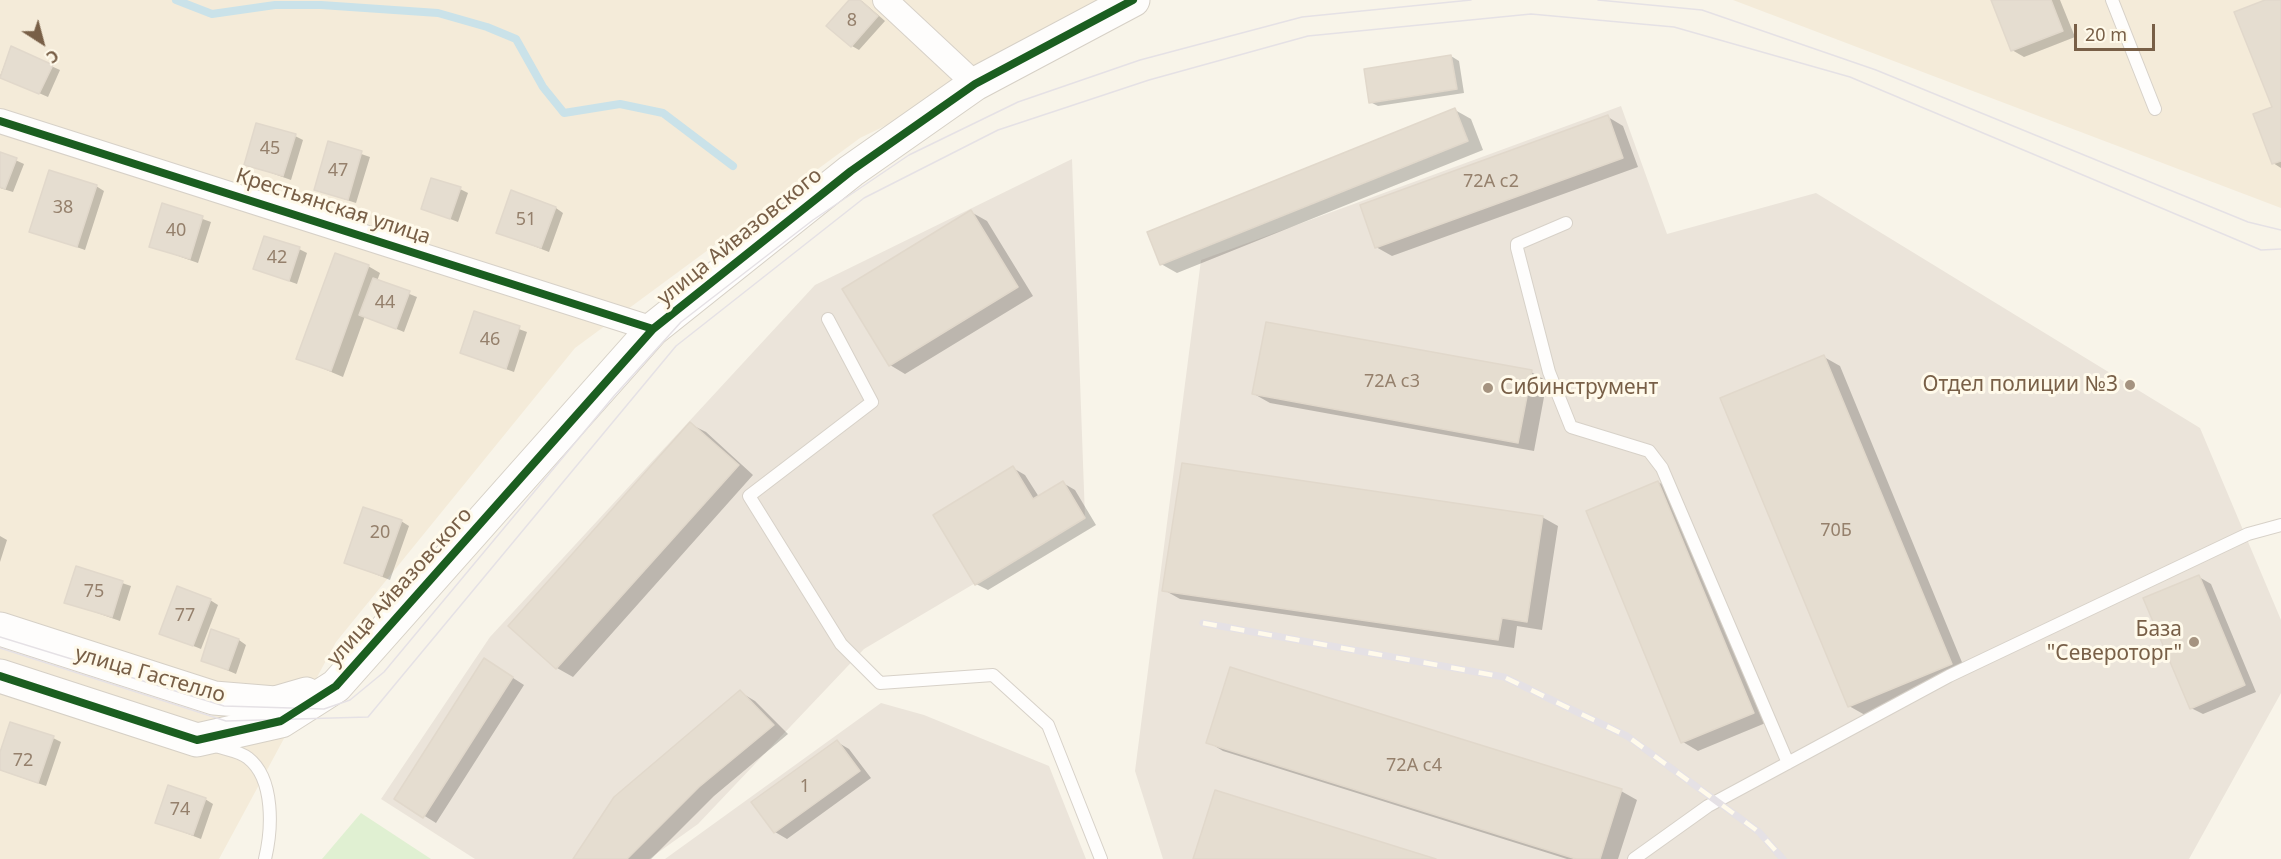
<!DOCTYPE html>
<meta charset="utf-8">
<style>
body{margin:0}
#map{position:relative;width:2281px;height:859px;overflow:hidden;background:#f8f4e9;font-family:"Noto Sans",sans-serif}
canvas{display:block}
.north{position:absolute;left:12px;top:12px;width:60px;height:60px;-webkit-text-stroke:4px #fffaeb;paint-order:stroke;rotate:144deg;font-size:16px;font-weight:700;line-height:24px;text-align:center;color:#785f47}
.north::after{content:'';display:block;margin:auto;width:21px;height:27px;background:#785f47;clip-path:polygon(50% 0,100% 100%,50% 72%,0 100%)}
.scale{position:absolute;left:2074px;top:24px;width:81px;height:27px;box-sizing:border-box;border:3px solid #785f47;border-top:0;padding-left:8px;font-size:18px;line-height:21px;white-space:nowrap;color:#785f47;-webkit-text-stroke:4px #fffaeb;paint-order:stroke}
</style>
<div id="map">
<canvas width="2281" height="859"></canvas>
<div class="north">С</div>
<div class="scale">20 m</div>
</div>
<script>
const c = document.querySelector('canvas').getContext('2d');
c.lineJoin = 'round';
function fill(path, color) { c.fillStyle = color; c.fill(path, 'evenodd'); }
function trace(path, color, width, dash) { c.strokeStyle = color; c.lineWidth = width; c.lineCap = dash ? 'butt' : 'round'; c.setLineDash(dash || []); c.stroke(path); }
function drawText(font, color, halo, rows, align = 'center') {
  c.font = font + ' "Noto Sans",sans-serif'; c.lineWidth = 6; c.setLineDash([]); c.textBaseline = 'middle'; c.strokeStyle = halo; c.fillStyle = color; for (const [text, x, y, turn = 0] of rows) {
    c.save(); c.translate(x, y); c.rotate((+turn || 0) * Math.PI / 180); c.textAlign = isNaN(turn) ? turn : align; if (halo) c.strokeText(text, 0, 0); c.fillText(text, 0, 0); c.restore();
  }
}
fill(new Path2D(`
 M 0,0 L 1145,0 L 860,138 L 575,348 L 336,642 L 219,859 L 0,859 Z
 M 1733,0 L 2281,0 L 2281,208 Z`), '#f4ebd9');
fill(new Path2D(`
 M 1621,106 L 1667,234 L 1816,193 L 2200,428 L 2281,620 L 2281,693 L 2189,859 L 1163,859 L 1135,771 L 1201,260 Z
 M 1072,159 L 1085,518 L 864,649 L 698,824 L 649,859 L 475,859 L 381,799 L 490,637 L 815,285 Z
 M 881,703 L 924,715 L 1049,766 L 1086,859 L 665,859 Z`), '#ebe4da');
fill(new Path2D(`
 M 361,813 L 431,859 L 322,859 Z`), '#e0f0d2');
fill(new Path2D(`
 M 851,0 L 862,1 L 885,21 L 859,50 L 852,46 Z
 M 1992,0 L 2060,0 L 2075,37 L 2024,57 L 2012,50 Z
 M 2269,0 L 2281,0 L 2281,168 L 2273,163 Z
 M 11,48 L 60,70 L 48,97 L 0,76 Z
 M 1451,56 L 1459,61 L 1464,93 L 1378,106 L 1370,102 Z
 M 1455,110 L 1471,119 L 1483,150 L 1177,273 L 1161,264 Z
 M 1608,117 L 1623,126 L 1638,167 L 1392,256 L 1376,247 Z
 M 295,136 L 303,140 L 291,180 L 246,164 Z
 M 329,143 L 370,157 L 356,203 L 316,190 Z
 M 0,153 L 24,164 L 13,192 L 0,188 Z
 M 96,186 L 104,191 L 85,250 L 31,231 Z
 M 460,189 L 468,193 L 458,222 L 422,208 Z
 M 163,205 L 211,222 L 198,263 L 150,246 Z
 M 556,208 L 563,213 L 549,252 L 498,232 Z
 M 971,212 L 987,221 L 1033,296 L 905,374 L 890,365 Z
 M 299,249 L 307,253 L 297,284 L 255,269 Z
 M 368,266 L 380,273 L 377,281 L 417,297 L 404,332 L 365,316 L 343,377 L 298,358 Z
 M 475,313 L 527,332 L 514,372 L 462,353 Z
 M 1824,357 L 1840,366 L 1966,672 L 1865,715 L 1849,706 Z
 M 1531,372 L 1547,381 L 1534,451 L 1270,403 L 1254,394 Z
 M 690,424 L 706,432 L 753,475 L 573,677 L 557,668 Z
 M 1013,468 L 1025,475 L 1039,497 L 1063,483 L 1075,490 L 1096,525 L 988,590 L 976,584 Z
 M 1658,482 L 1674,491 L 1768,722 L 1698,751 L 1683,742 Z
 M 1542,517 L 1558,526 L 1542,630 L 1517,626 L 1514,648 L 1180,599 L 1164,590 Z
 M 401,521 L 409,526 L 390,580 L 345,562 Z
 M 0,536 L 7,540 L 0,562 Z
 M 77,568 L 131,586 L 120,621 L 66,602 Z
 M 2199,577 L 2211,584 L 2256,692 L 2203,714 L 2191,708 Z
 M 210,600 L 218,605 L 201,649 L 161,633 Z
 M 239,640 L 246,645 L 236,674 L 203,660 Z
 M 496,667 L 524,685 L 436,823 L 396,798 Z
 M 740,692 L 755,701 L 788,734 L 714,796 L 651,859 L 575,859 Z
 M 53,738 L 61,742 L 46,786 L 0,770 L 0,756 Z
 M 837,742 L 849,749 L 871,778 L 787,839 L 775,832 Z
 M 1208,742 L 1621,791 L 1637,800 L 1618,859 L 1567,859 L 1223,751 Z
 M 205,799 L 213,804 L 201,839 L 157,822 Z`), '#0003');
trace(new Path2D(`
 M 176,0 L 212,14 L 275,5 L 321,5 L 438,13 L 487,27 L 516,39 L 543,87 L 564,113 L 620,104 L 663,113 L 733,166`), '#cae2e9', 8);
const building = new Path2D(`
 M 849,0 L 860,0 L 878,16 L 851,47 L 826,26 Z
 M 1991,0 L 2051,0 L 2063,31 L 2011,51 Z
 M 2265,0 L 2281,0 L 2281,161 L 2272,164 L 2253,114 L 2272,107 L 2234,12 Z
 M 11,46 L 53,65 L 39,94 L 0,78 Z
 M 1451,55 L 1457,89 L 1369,103 L 1364,69 Z
 M 1455,108 L 1468,141 L 1160,265 L 1147,232 Z
 M 1608,115 L 1623,158 L 1375,248 L 1360,205 Z
 M 256,123 L 296,134 L 283,176 L 244,165 Z
 M 328,141 L 362,151 L 348,200 L 314,190 Z
 M 0,152 L 17,158 L 5,189 L 0,187 Z
 M 49,170 L 97,185 L 77,247 L 29,232 Z
 M 431,178 L 461,187 L 450,219 L 421,209 Z
 M 511,190 L 556,207 L 541,248 L 496,233 Z
 M 162,203 L 203,216 L 190,259 L 149,247 Z
 M 971,210 L 1018,287 L 889,366 L 842,289 Z
 M 264,236 L 300,247 L 289,281 L 253,269 Z
 M 335,253 L 369,265 L 331,371 L 296,359 Z
 M 373,278 L 410,291 L 396,329 L 359,315 Z
 M 474,311 L 520,326 L 506,369 L 460,353 Z
 M 1266,322 L 1532,370 L 1518,443 L 1252,394 Z
 M 1824,355 L 1952,664 L 1848,707 L 1720,398 Z
 M 690,422 L 739,465 L 556,669 L 508,626 Z
 M 1182,463 L 1543,516 L 1527,622 L 1502,618 L 1498,640 L 1162,591 Z
 M 1013,466 L 1033,499 L 1063,481 L 1085,518 L 975,585 L 933,515 Z
 M 1658,481 L 1754,713 L 1681,743 L 1586,511 Z
 M 363,507 L 402,520 L 382,576 L 344,563 Z
 M 76,566 L 123,581 L 112,617 L 64,603 Z
 M 2199,575 L 2245,685 L 2190,709 L 2143,598 Z
 M 177,586 L 211,599 L 193,646 L 159,634 Z
 M 211,629 L 239,639 L 228,670 L 201,661 Z
 M 484,658 L 513,677 L 423,818 L 394,799 Z
 M 1230,667 L 1622,789 L 1600,859 L 1576,859 L 1206,743 Z
 M 740,690 L 774,725 L 699,787 L 627,859 L 573,859 L 614,797 Z
 M 10,722 L 54,736 L 38,783 L 0,770 L 0,752 Z
 M 837,740 L 860,771 L 774,833 L 751,802 Z
 M 168,785 L 206,798 L 193,835 L 155,823 Z
 M 1215,790 L 1436,859 L 1193,859 Z`);
fill(building, '#e5ddd0');
trace(building, '#e1d8cb', 1.5);
const lane = new Path2D(`
 M 2112,0 L 2155,109
 M 1566,223 L 1517,244 L 1517,248 L 1549,372 L 1571,427 L 1649,451 L 1662,468 L 1788,763
 M 828,319 L 872,402 L 749,496 L 841,644 L 880,683 L 993,675 L 1048,725 L 1101,859
 M 213,745 C 223,749 240,751 248,758 C 275,779 272,830 265,859
 M 1634,859 L 1708,806 L 1949,676 L 2248,534 L 2281,525`);
const street = new Path2D(`
 M 885,0 L 975,84
 M 0,121 L 653,329`);
const secondary = new Path2D(`
 M 0,629 L 214,698 L 275,703 L 306,694
 M 0,676 L 197,740 L 281,721 L 336,686 L 653,329 L 851,171 L 975,84 L 1133,0`);
trace(lane, '#d7d1c8', 14);
trace(street, '#d7d1c8', 26);
trace(secondary, '#d6d0c6', 35);
trace(lane, '#fefdfc', 12);
trace(street, '#fefdfc', 24);
trace(secondary, '#fefdfc', 33);
trace(new Path2D(`
 M 1598,0 L 1702,10 L 1876,70 L 2248,222 L 2281,230
 M 0,637 L 224,706 L 324,709 L 350,700 L 384,672 L 614,396 L 681,322 L 813,220 L 909,155 L 1018,102 L 1140,60 L 1302,17 L 1471,0
 M 0,648 L 226,721 L 368,717 L 676,346 L 864,198 L 998,130 L 1149,80 L 1308,36 L 1531,14 L 1674,27 L 1850,77 L 2261,250 L 2281,249`), '#e5e1e5', 1.5);
const rail = new Path2D(`
 M 1203,623 L 1504,677 L 1627,736 L 1759,832 L 1783,859`);
trace(rail, '#e5e1e5', 7);
trace(rail, '#fffaeb', 4.5, [14]);
trace(new Path2D(`
 M 0,121 L 653,329
 M 0,676 L 197,740 L 281,721 L 336,686 L 653,329 L 851,171 L 975,84 L 1133,0`), '#1b5e20', 8);
for (const [x, y, r, color] of [
 [2130,385,6,"#a59380"],
 [1488,388,6,"#a59380"],
 [2194,642,6,"#a59380"]
]) { const dot = new Path2D(); dot.arc(x, y, r, 0, 2 * Math.PI); c.fillStyle = color; c.fill(dot); trace(dot, '#fffaeb', 2); }
drawText('18px', '#95806c', null, [
 ["8",852,21],
 ["45",270,149],
 ["47",338,171],
 ["72А с2",1491,182],
 ["38",63,208],
 ["51",526,220],
 ["40",176,231],
 ["42",277,258],
 ["44",385,303],
 ["46",490,340],
 ["72А с3",1392,382],
 ["70Б",1836,531],
 ["20",380,533],
 ["75",94,592],
 ["77",185,616],
 ["72",23,761],
 ["72А с4",1414,766],
 ["1",805,787],
 ["74",180,810]
]);
drawText('21px', '#785f47', '#fffaeb', [
 ["Крестьянская улица",333,207,18],
 ["улица Айвазовского",740,237,-39],
 ["улица Айвазовского",400,587,-48],
 ["улица Гастелло",150,675,16]
]);
drawText('21px', '#785f47', '#fffaeb', [
 ["Отдел полиции №3",2118,385],
 ["Сибинструмент",1500,388,"left"],
 ["База",2182,630],
 ["\"Североторг\"",2182,654]
], 'right');
</script>
